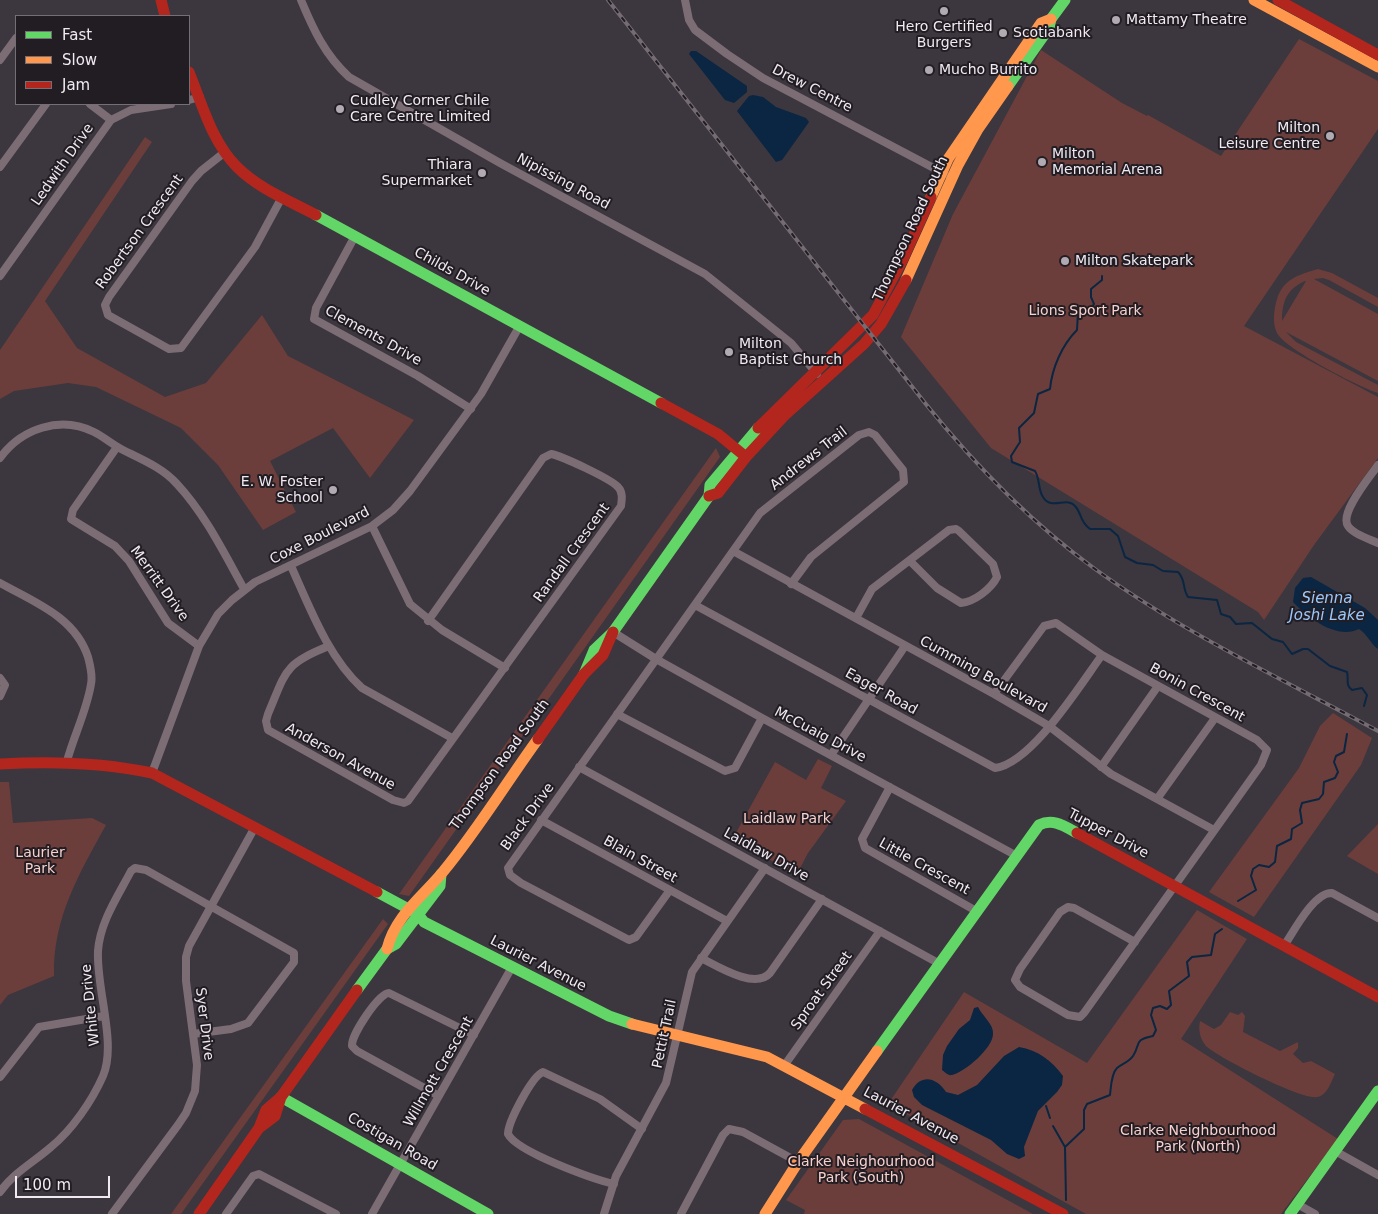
<!DOCTYPE html>
<style>
body{margin:0}
#map{position:relative;width:1378px;height:1214px;overflow:hidden;background:#3c363e;font-family:"DejaVu Sans",sans-serif}
canvas{display:block}
.legend{position:absolute;left:15px;top:15px;width:175px;height:90px;box-sizing:border-box;background:#221d23;border:1px solid #746f76;margin:0;padding:6px 9px;list-style:none;font-size:15px;color:#f0e9f2}
.legend li{display:flex;align-items:center;gap:10px;height:25px}
.legend b{width:25px;border:1px solid #746f76}
.scale{position:absolute;left:15px;top:1176px;width:95px;height:22px;box-sizing:border-box;border:2px solid #f0e9f2;border-top:0;padding-left:6px;font-size:15px;line-height:18px;white-space:nowrap;color:#f0e9f2;-webkit-text-stroke:4px #221d23;paint-order:stroke}
</style>
<div id="map">
<canvas width="1378" height="1214"></canvas>
<ul class="legend">
<li><b style="height:6px;background:#63d668"></b>Fast</li>
<li><b style="height:6px;background:#ff974d"></b>Slow</li>
<li><b style="height:6px;background:#b3261e"></b>Jam</li>
</ul>
<div class="scale">100 m</div>
</div>
<script>
const c = document.querySelector('canvas').getContext('2d');
c.lineJoin = 'round';
function fill(path, color) { c.fillStyle = color; c.fill(path, 'evenodd'); }
function trace(path, color, width, dash) { c.strokeStyle = color; c.lineWidth = width; c.lineCap = dash ? 'butt' : 'round'; c.setLineDash(dash || []); c.stroke(path); }
function drawText(font, color, halo, rows, align = 'center') {
  c.font = font + ' "DejaVu Sans",sans-serif'; c.lineWidth = 4; c.setLineDash([]); c.textBaseline = 'middle'; c.strokeStyle = halo; c.fillStyle = color; for (const [text, x, y, turn = 0] of rows) {
    c.save(); c.translate(x, y); c.rotate((+turn || 0) * Math.PI / 180); c.textAlign = isNaN(turn) ? turn : align; if (halo) c.strokeText(text, 0, 0); c.fillText(text, 0, 0); c.restore();
  }
}
fill(new Path2D(`
 M 1299,39 L 1378,81 L 1378,129 L 1244,326 L 1378,397 L 1378,458 L 1314,545 L 1264,620 L 1258,612 L 991,448 L 901,337 L 953,214 L 1041,50 L 1122,103 L 1147,116 L 1148,115 L 1221,156 Z
 M 145,137 L 152,142 L 45,301 L 77,348 L 165,397 L 206,383 L 262,315 L 288,356 L 414,420 L 370,478 L 333,428 L 270,461 L 296,512 L 263,530 L 218,465 L 181,428 L 96,387 L 68,383 L 14,391 L 0,399 L 0,350 Z
 M 1318,269 L 1332,273 L 1378,298 L 1378,307 L 1329,280 L 1323,278 L 1314,279 L 1378,314 L 1378,381 L 1286,332 L 1296,342 L 1378,385 L 1378,393 C 1359,387 1285,349 1277,333 C 1272,323 1274,309 1277,299 C 1283,279 1300,274 1318,269 ZM 1305,281 L 1306,281 L 1282,321 C 1282,301 1287,289 1305,281 Z
 M 716,448 L 720,457 L 409,896 L 399,894 Z
 M 1333,713 L 1372,738 L 1361,765 L 1254,917 L 1209,892 L 1299,768 L 1320,726 Z
 M 818,759 L 832,766 L 821,788 L 846,801 L 808,853 L 797,874 L 732,840 L 775,762 L 806,780 Z
 M 0,782 L 9,782 L 13,823 L 92,818 L 106,825 C 80,872 52,919 54,976 L 8,995 L 0,1005 Z
 M 1378,824 L 1378,874 L 1347,856 Z
 M 1197,910 L 1247,939 L 1181,1039 L 1338,1139 L 1281,1214 L 1086,1214 L 888,1104 L 964,992 L 1087,1063 Z
 M 383,919 L 388,924 L 181,1214 L 171,1214 Z
 M 1230,1012 L 1238,1015 L 1242,1012 L 1245,1016 L 1243,1032 L 1280,1051 L 1298,1042 L 1298,1048 L 1293,1054 L 1303,1063 L 1311,1061 L 1335,1074 C 1331,1082 1327,1096 1317,1097 C 1301,1100 1219,1058 1206,1046 C 1200,1039 1198,1030 1200,1021 L 1214,1029 L 1221,1025 Z
 M 859,1119 L 1033,1214 L 804,1214 L 805,1210 L 786,1200 L 843,1120 Z`), '#6c3e3b');
fill(new Path2D(`
 M 691,51 L 696,51 L 747,86 L 747,92 L 734,103 L 725,100 L 689,54 Z
 M 753,95 L 763,97 L 776,107 L 806,118 L 809,122 L 782,160 L 776,162 L 737,111 L 749,96 Z
 M 1311,577 L 1365,608 L 1378,620 L 1378,649 C 1370,643 1368,635 1359,629 C 1337,640 1308,618 1293,602 L 1295,588 L 1303,578 Z
 M 978,1007 C 982,1016 994,1024 993,1034 C 993,1048 965,1072 952,1075 C 948,1076 945,1072 942,1070 L 943,1055 L 947,1046 L 959,1029 L 970,1020 L 974,1008 Z
 M 1019,1047 C 1038,1050 1052,1061 1063,1076 L 1062,1085 L 1057,1092 L 1038,1111 L 1024,1147 L 1025,1156 L 1019,1159 L 1007,1154 L 991,1140 L 922,1105 L 914,1097 L 912,1090 C 921,1074 936,1077 946,1092 L 958,1095 L 977,1085 L 1004,1056 Z`), '#0a2642');
trace(new Path2D(`
 M 1102,276 L 1102,280 L 1091,289 L 1091,297 L 1094,304 L 1090,310 L 1078,312 L 1077,330 C 1062,345 1052,368 1050,389 L 1038,394 L 1034,413 L 1019,428 L 1020,442 L 1011,456 L 1012,462 L 1035,471 C 1040,479 1038,490 1043,497 C 1051,511 1067,496 1075,506 C 1082,513 1079,521 1090,529 L 1110,529 L 1118,536 L 1125,557 L 1137,563 L 1153,565 L 1163,571 L 1178,572 C 1186,580 1182,588 1188,597 L 1217,600 L 1221,614 L 1230,617 L 1236,624 L 1252,623 L 1272,639 L 1283,642 L 1292,654 L 1303,649 L 1308,649 L 1330,666 L 1347,672 C 1349,679 1345,685 1352,690 L 1362,688 L 1367,695 L 1364,706
 M 1238,901 L 1256,890 L 1251,876 L 1253,869 L 1259,865 L 1269,867 L 1275,862 L 1277,846 L 1291,839 L 1292,829 L 1302,823 L 1300,810 L 1302,803 L 1319,799 L 1323,794 L 1324,782 L 1335,778 L 1338,772 L 1334,762 L 1336,756 L 1344,752 L 1347,734
 M 1046,1106 L 1050,1118
 M 1053,1126 L 1065,1147 L 1066,1200
 M 1065,1147 L 1084,1129 L 1084,1110 L 1087,1104 L 1110,1095 C 1111,1087 1111,1074 1117,1068 C 1122,1064 1129,1062 1133,1056 C 1141,1044 1133,1040 1153,1036 L 1156,1030 L 1151,1015 L 1153,1008 L 1160,1006 L 1167,1009 L 1171,1005 L 1169,991 L 1189,976 L 1187,962 L 1192,957 L 1211,955 L 1215,934 L 1222,929`), '#0a2642', 2);
trace(new Path2D(`
 M 301,0 C 313,29 325,55 349,77 L 500,163 L 705,274 L 791,343 L 817,374
 M 685,0 L 689,20 L 695,30 L 727,54 L 763,78 L 945,174
 M 0,60 L 16,38
 M 189,100 L 200,97
 M 90,104 L 111,120
 M 225,152 L 201,171 L 192,181 L 109,297 L 105,305 L 108,315 L 169,349 L 181,348 L 255,247 L 282,197
 M 0,167 L 46,104
 M 355,236 L 316,308 L 314,319 L 418,376 L 471,409
 M 0,276 L 111,120 L 131,110 L 171,104
 M 117,447 L 73,510 L 71,519 L 115,546 L 129,561 L 168,623 L 199,646
 M 0,458 C 21,429 60,415 94,432 C 104,437 113,445 123,450 C 141,459 163,468 177,484 C 205,514 224,553 244,589
 M 1378,465 C 1370,477 1339,513 1348,526 C 1353,534 1369,539 1378,543
 M 372,526 L 410,604 L 442,630 L 505,668
 M 733,551 L 994,694 L 1049,726 L 1111,774 L 1214,830
 M 291,566 C 310,608 328,657 362,688 L 452,738
 M 0,583 C 34,602 75,617 88,657 C 90,665 93,675 91,684 C 87,710 74,735 67,761
 M 695,605 L 995,768 C 1032,763 1080,685 1102,655
 M 856,618 L 872,589 L 949,530 L 956,529 L 959,531 L 993,564 L 997,577 C 991,589 974,602 961,603 L 937,588 L 910,561
 M 613,632 L 656,659 L 762,718 L 1017,856
 M 329,646 C 283,664 286,672 268,714 L 266,721 L 268,730 L 393,800 L 404,803 L 408,801 L 621,506 C 622,499 623,492 618,487 C 611,479 562,456 551,454 L 543,458 L 428,621
 M 0,678 L 5,685 L 0,696
 M 994,694 L 1044,626 L 1056,623 L 1102,655 L 1257,740 L 1267,750 L 1261,765 L 1084,1013 L 1080,1017 L 1068,1015 L 1020,987 L 1015,980 L 1020,969 L 1060,912 L 1068,907 L 1074,908 L 1135,942
 M 617,714 L 725,771 L 735,768 L 762,718
 M 831,755 L 905,646
 M 579,767 L 940,964
 M 1101,767 L 1158,686
 M 152,773 L 199,646 L 218,614 L 232,600 L 255,582 L 372,526 L 393,510 L 410,491 L 481,394 L 519,327
 M 890,787 L 862,839 L 865,848 L 978,912
 M 1157,799 L 1215,718
 M 541,820 L 727,921
 M 670,890 L 636,937 L 629,940 L 521,883 L 510,875 L 508,868 L 760,513 L 859,435 L 869,432 L 875,435 L 903,470 L 904,482 L 811,557 L 791,584
 M 1284,946 C 1294,931 1314,892 1332,893 L 1378,918
 M 701,958 C 717,966 755,990 770,973 L 822,899
 M 784,1066 L 880,931
 M 0,1077 L 39,1027 L 104,1016
 M 439,1096 L 357,1051 L 352,1046 C 351,1035 379,993 389,993 L 474,1035
 M 1335,1151 L 1378,1175
 M 614,1184 C 593,1179 517,1152 508,1134 C 508,1122 532,1076 543,1072 L 600,1099 L 642,1129
 M 0,1192 C 13,1173 34,1162 51,1147 C 72,1130 92,1101 103,1076 C 117,1044 96,988 98,951 C 100,922 118,896 131,871 L 135,868 L 146,870 L 294,953 L 294,962 L 248,1023 L 231,1029 L 193,1034
 M 1297,1204 L 1315,1214
 M 112,1214 L 178,1125 L 186,1113 L 195,1091 L 197,1065 L 186,981 L 186,957 L 189,946 L 255,827
 M 226,1214 L 253,1176 L 259,1174 L 336,1214
 M 372,1214 L 512,967
 M 604,1214 L 616,1176 L 666,1083 L 692,972 L 765,868
 M 681,1214 L 723,1135 L 729,1129 L 743,1132 L 798,1162`), '#7c6d75', 8);
trace(new Path2D(`
 M 1008,86 L 1049,28 L 1051,19 L 1065,0
 M 316,215 L 661,403
 M 584,674 L 594,650 L 613,632 L 709,496 L 710,485 L 758,428
 M 377,892 L 418,914 L 424,922 L 609,1016 L 632,1024
 M 357,990 L 387,949 L 396,944 L 440,886 L 441,874
 M 877,1051 L 1039,825 C 1053,818 1064,826 1077,833
 M 281,1097 L 488,1214
 M 1290,1214 L 1378,1091`), '#63d668', 11);
trace(new Path2D(`
 M 1254,0 L 1378,67
 M 931,197 L 948,159 L 1041,23 L 1051,19
 M 906,280 L 958,165 L 978,129 L 1008,86
 M 387,949 C 395,916 422,897 442,873 C 477,831 506,783 538,739
 M 632,1024 L 767,1057 L 865,1109
 M 765,1214 L 798,1162 L 877,1051`), '#ff974d', 11);
trace(new Path2D(`
 M 161,0 L 165,16
 M 1278,0 L 1378,55
 M 189,72 C 202,104 212,142 237,167 C 259,189 290,201 316,215
 M 661,403 L 718,434 L 746,457
 M 758,428 L 873,315 L 902,261 L 931,197
 M 709,496 L 718,493 L 746,457 L 784,416 L 864,344 L 881,324 L 906,280
 M 538,739 L 584,674 L 603,655 L 613,632
 M 0,764 C 52,761 101,762 152,773 L 377,892
 M 1077,833 L 1378,997
 M 865,1109 L 1063,1214
 M 259,1128 L 275,1116 L 281,1097
 M 199,1214 L 259,1128 L 266,1110 L 281,1097 L 357,990`), '#b3261e', 11);
const rail = new Path2D(`
 M 608,0 L 925,403 C 975,465 1030,522 1095,569 C 1182,632 1284,680 1378,731`);
trace(rail, '#756c73', 4);
trace(rail, '#221d23', 2, [5.5]);
for (const [x, y, r, color] of [
 [944,11,5,"#b1aab3"],
 [1116,20,5,"#b1aab3"],
 [1003,33,5,"#b1aab3"],
 [929,70,5,"#b1aab3"],
 [340,109,5,"#b1aab3"],
 [1330,136,5,"#b1aab3"],
 [1042,162,5,"#b1aab3"],
 [482,173,5,"#b1aab3"],
 [1065,261,5,"#b1aab3"],
 [729,352,5,"#b1aab3"],
 [333,490,5,"#b1aab3"]
]) { const dot = new Path2D(); dot.arc(x, y, r, 0, 2 * Math.PI); c.fillStyle = color; c.fill(dot); trace(dot, '#221d23', 2); }
drawText('14px', '#f0e9f2', '#221d23', [
 ["Mattamy Theatre",1126,20],
 ["Hero Certified",944,27,"center"],
 ["Burgers",944,43,"center"],
 ["Scotiabank",1013,33],
 ["Mucho Burrito",939,70],
 ["Cudley Corner Chile",350,101],
 ["Care Centre Limited",350,117],
 ["Milton",1320,128,"right"],
 ["Leisure Centre",1320,144,"right"],
 ["Milton",1052,154],
 ["Memorial Arena",1052,170],
 ["Thiara",472,165,"right"],
 ["Supermarket",472,181,"right"],
 ["Milton Skatepark",1075,261],
 ["Milton",739,344],
 ["Baptist Church",739,360],
 ["E. W. Foster",323,482,"right"],
 ["School",323,498,"right"]
], 'left');
drawText('14px', '#f0e9f2', '#221d23', [
 ["Drew Centre",812,89,27],
 ["Ledwith Drive",63,165,-55],
 ["Nipissing Road",563,182,28],
 ["Thompson Road South",911,229,-65],
 ["Robertson Crescent",140,232,-54],
 ["Childs Drive",452,272,29],
 ["Clements Drive",373,336,29],
 ["Andrews Trail",809,459,-38],
 ["Coxe Boulevard",320,536,-27],
 ["Randall Crescent",572,553,-54],
 ["Merritt Drive",159,584,54],
 ["Cumming Boulevard",983,675,29],
 ["Eager Road",881,692,29],
 ["Bonin Crescent",1197,693,29],
 ["McCuaig Drive",820,735,28],
 ["Anderson Avenue",340,757,29],
 ["Thompson Road South",500,765,-54],
 ["Black Drive",528,817,-54],
 ["Tupper Drive",1108,834,28],
 ["Laidlaw Drive",766,855,29],
 ["Blain Street",640,860,29],
 ["Little Crescent",924,867,29],
 ["Laurier Avenue",538,964,27],
 ["Sproat Street",822,991,-54],
 ["White Drive",91,1005,-96],
 ["Syer Drive",204,1024,83],
 ["Pettit Trail",665,1034,-78],
 ["Willmott Crescent",439,1072,-60],
 ["Laurier Avenue",911,1116,28],
 ["Costigan Road",392,1142,30]
]);
drawText('14px', '#f8d0cc', '#221d23', [
 ["Lions Sport Park",1085,311],
 ["Laidlaw Park",787,819],
 ["Laurier",40,853],
 ["Park",40,869],
 ["Clarke Neighbourhood",1198,1131],
 ["Park (North)",1198,1147],
 ["Clarke Neighourhood",861,1162],
 ["Park (South)",861,1178]
]);
drawText('italic 15px', '#98c8fd', '#221d23', [
 ["Sienna",1327,599],
 ["Joshi Lake",1327,616]
]);
</script>
